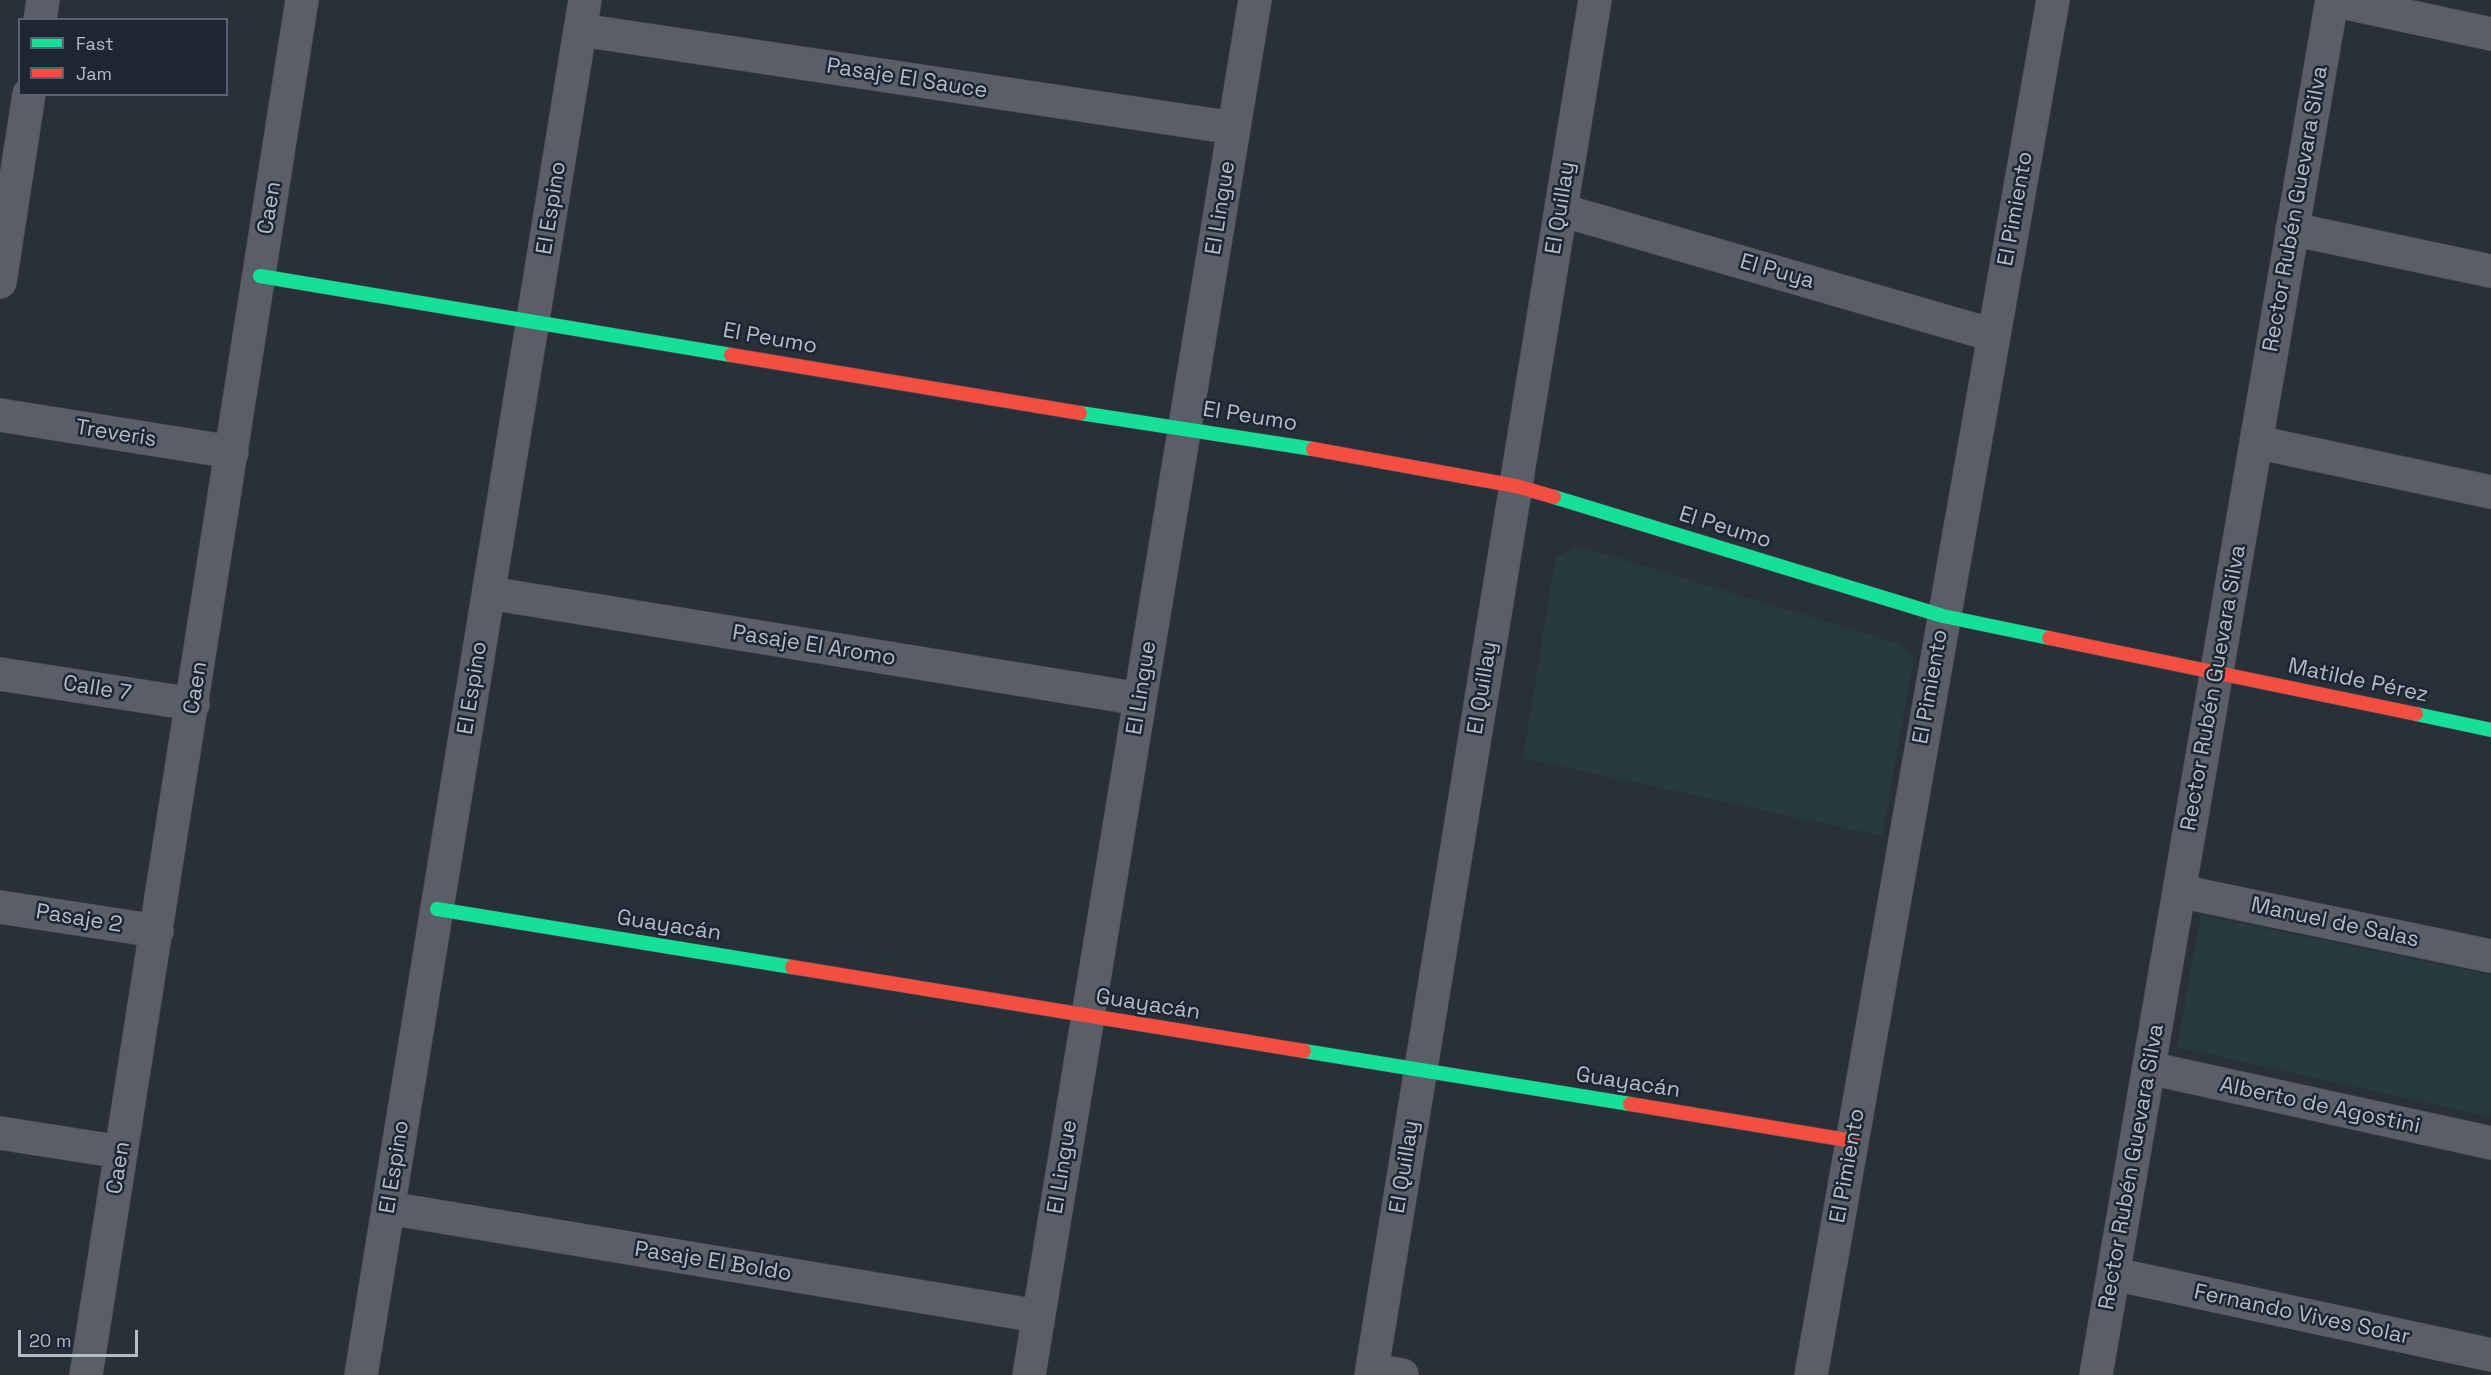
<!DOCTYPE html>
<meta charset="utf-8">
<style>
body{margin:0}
#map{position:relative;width:2491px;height:1375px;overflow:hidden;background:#2a3038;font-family:"Space Grotesk",sans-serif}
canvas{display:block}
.legend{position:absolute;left:18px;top:18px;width:210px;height:78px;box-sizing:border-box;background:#1d2633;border:2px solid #59626f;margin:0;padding:8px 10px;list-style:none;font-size:18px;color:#b4bcc9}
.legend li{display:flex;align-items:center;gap:12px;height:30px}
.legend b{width:30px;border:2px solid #59626f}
.scale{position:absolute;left:18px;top:1330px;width:120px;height:27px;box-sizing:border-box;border:3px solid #b4bcc9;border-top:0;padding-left:8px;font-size:18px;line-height:21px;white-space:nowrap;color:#b4bcc9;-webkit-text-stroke:4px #1d2633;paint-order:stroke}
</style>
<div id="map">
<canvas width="2491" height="1375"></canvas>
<ul class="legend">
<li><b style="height:8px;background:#16e098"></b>Fast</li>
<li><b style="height:8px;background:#f24e42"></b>Jam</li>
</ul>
<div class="scale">20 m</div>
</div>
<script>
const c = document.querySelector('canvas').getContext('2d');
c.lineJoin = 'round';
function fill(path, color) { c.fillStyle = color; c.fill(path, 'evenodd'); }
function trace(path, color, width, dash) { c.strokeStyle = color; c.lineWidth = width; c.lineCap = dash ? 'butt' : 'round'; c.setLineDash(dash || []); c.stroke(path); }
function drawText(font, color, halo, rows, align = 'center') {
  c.font = font + ' "Space Grotesk",sans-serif'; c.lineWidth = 5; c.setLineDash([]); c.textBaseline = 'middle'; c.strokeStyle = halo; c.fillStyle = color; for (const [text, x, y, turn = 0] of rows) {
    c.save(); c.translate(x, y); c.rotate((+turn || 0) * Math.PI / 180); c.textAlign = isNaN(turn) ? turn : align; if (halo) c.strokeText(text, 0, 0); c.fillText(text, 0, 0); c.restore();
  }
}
fill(new Path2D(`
 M 1578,546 L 1900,644 L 1914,656 L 1882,836 L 1523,758 L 1556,557 Z
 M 2201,915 L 2491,975 L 2491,1117 L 2177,1047 Z`), '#273a3e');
const street = new Path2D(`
 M 2332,0 L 2491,34
 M 40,20 L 43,0
 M 581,30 L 1234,128
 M 1561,210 L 1993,335
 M 2292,229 L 2491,271
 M 0,282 L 29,94
 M 0,415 L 232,452
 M 2256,442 L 2491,492
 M 489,593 L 1140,699
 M 0,674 L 193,704
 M 2179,891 L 2491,956
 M 0,907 L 157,931
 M 2149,1068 L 2491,1143
 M 0,1133 L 121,1152
 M 388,1208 L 1038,1316
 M 2114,1274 L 2491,1355
 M 1372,1370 L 1402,1375
 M 86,1375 L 302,0
 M 361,1375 L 585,0
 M 1029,1375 L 1255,0
 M 1371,1375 L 1595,0
 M 1811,1375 L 2053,0
 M 2096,1375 L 2332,0`);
const fast = new Path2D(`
 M 260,276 L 731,355
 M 1080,413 L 1313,449
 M 1554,497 L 1943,616 L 2049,638
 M 2416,714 L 2491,730
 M 437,909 L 792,967
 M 1304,1051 L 1630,1104`);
const jam = new Path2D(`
 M 731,355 L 1080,413
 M 1313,449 L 1516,486 L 1554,497
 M 2049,638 L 2416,714
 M 792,967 L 1304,1051
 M 1630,1104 L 1853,1141`);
trace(street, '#484c53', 34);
trace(fast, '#484c53', 15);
trace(jam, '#484c53', 15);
trace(street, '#5a5e66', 33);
trace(fast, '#16e098', 14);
trace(jam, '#f24e42', 14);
drawText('22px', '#b4bcc9', '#1d2633', [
 ["Pasaje El Sauce",907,79,9],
 ["Caen",270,208,-81],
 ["El Espino",552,208,-81],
 ["El Lingue",1221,208,-81],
 ["El Quillay",1561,208,-81],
 ["El Pimiento",2016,209,-80],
 ["Rector Rubén Guevara Silva",2296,209,-80],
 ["El Puya",1777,272,16],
 ["El Peumo",770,339,10],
 ["El Peumo",1250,417,9],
 ["Treveris",116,434,9],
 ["El Peumo",1725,528,17],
 ["Pasaje El Aromo",814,646,9],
 ["Matilde Pérez",2358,681,12],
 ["El Pimiento",1931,687,-80],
 ["Caen",196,688,-81],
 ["El Espino",473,688,-81],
 ["El Lingue",1142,688,-81],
 ["El Quillay",1483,688,-81],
 ["Rector Rubén Guevara Silva",2214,688,-80],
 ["Calle 7",97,689,9],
 ["Pasaje 2",79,919,9],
 ["Manuel de Salas",2335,923,12],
 ["Guayacán",669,926,9],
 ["Guayacán",1148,1005,9],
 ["Guayacán",1628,1083,9],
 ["Alberto de Agostini",2320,1106,12],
 ["El Pimiento",1848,1166,-80],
 ["El Espino",395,1167,-81],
 ["El Lingue",1063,1167,-81],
 ["El Quillay",1405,1167,-81],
 ["Rector Rubén Guevara Silva",2132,1167,-80],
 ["Caen",119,1168,-81],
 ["Pasaje El Boldo",713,1262,9],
 ["Fernando Vives Solar",2302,1315,12]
]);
</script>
